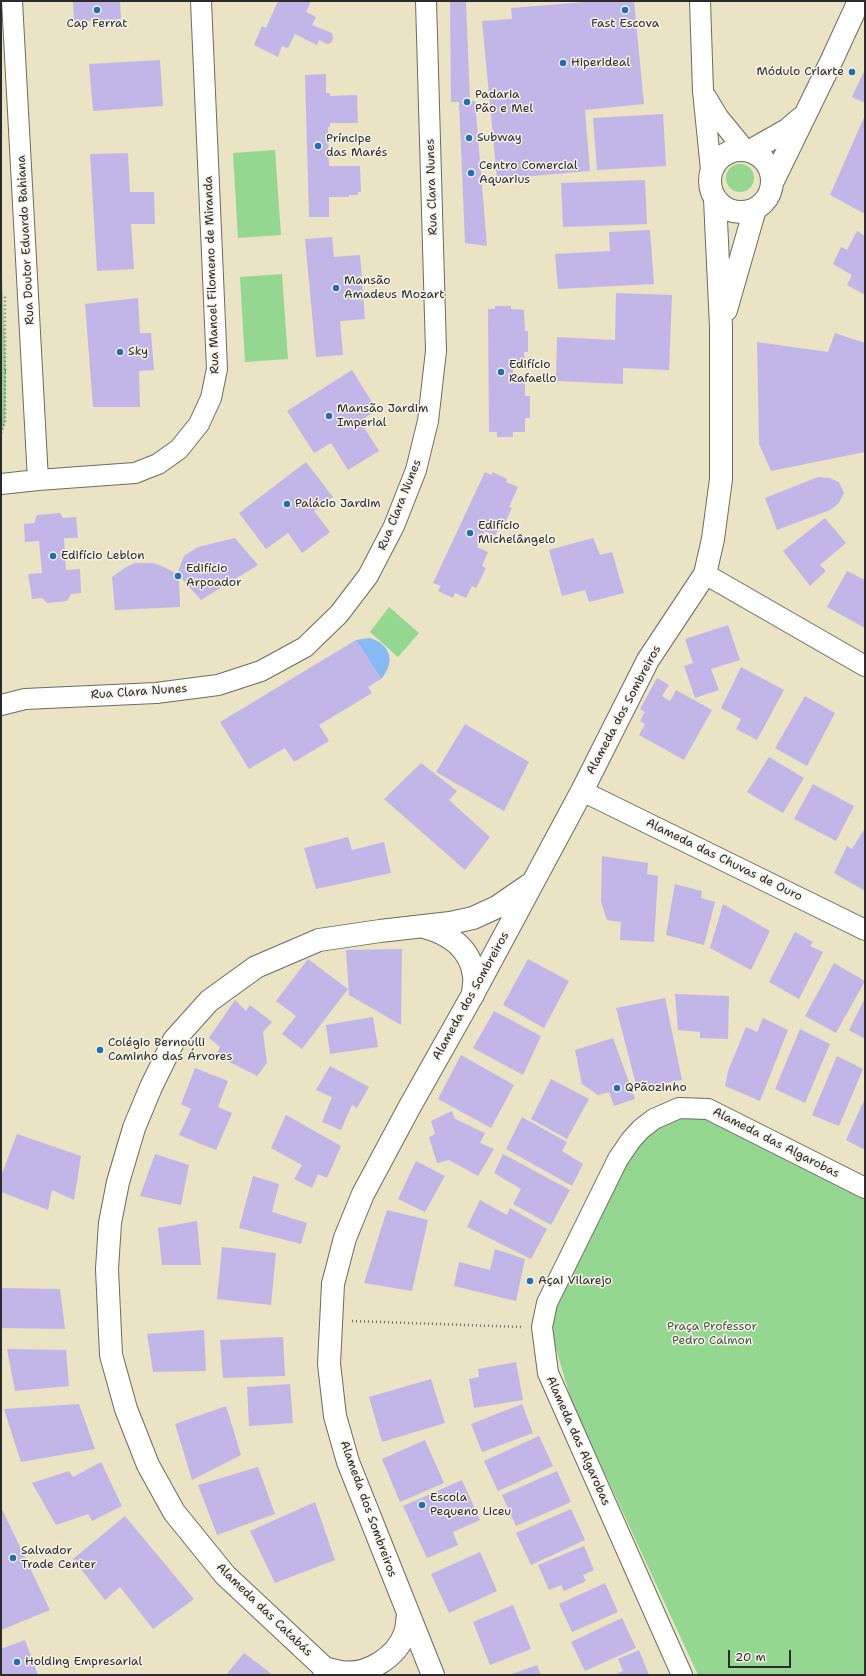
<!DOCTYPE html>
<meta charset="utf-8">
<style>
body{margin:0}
#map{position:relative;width:866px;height:1676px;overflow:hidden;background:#eae3c4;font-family:"Shantell Sans",sans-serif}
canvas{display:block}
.frame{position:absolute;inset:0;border:2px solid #2b2b2b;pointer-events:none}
.scale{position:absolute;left:728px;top:1650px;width:63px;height:18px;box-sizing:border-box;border:2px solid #2b2b2b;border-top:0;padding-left:5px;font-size:12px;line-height:14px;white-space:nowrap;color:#2b2b2b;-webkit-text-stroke:3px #f7f3e8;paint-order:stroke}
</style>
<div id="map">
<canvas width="866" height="1676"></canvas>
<div class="frame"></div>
<div class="scale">20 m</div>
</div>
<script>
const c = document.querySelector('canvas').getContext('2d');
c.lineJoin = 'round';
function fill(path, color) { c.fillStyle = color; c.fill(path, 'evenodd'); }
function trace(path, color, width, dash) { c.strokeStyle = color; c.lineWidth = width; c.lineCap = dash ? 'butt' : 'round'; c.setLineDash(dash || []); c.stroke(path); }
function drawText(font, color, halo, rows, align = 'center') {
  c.font = font + ' "Shantell Sans",sans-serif'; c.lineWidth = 3; c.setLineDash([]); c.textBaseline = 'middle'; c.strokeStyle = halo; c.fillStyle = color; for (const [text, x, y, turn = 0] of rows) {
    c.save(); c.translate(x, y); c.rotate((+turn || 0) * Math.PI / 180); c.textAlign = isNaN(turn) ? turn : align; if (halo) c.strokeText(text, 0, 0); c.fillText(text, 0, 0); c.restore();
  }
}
fill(new Path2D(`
 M 275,150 L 281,235 L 238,238 L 233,153 Z
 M726 178a14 14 0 1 1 28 0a14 14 0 1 1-28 0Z
 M 1,251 L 6,371 L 5,422 L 1,433 Z
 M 282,274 L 288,359 L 245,362 L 240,277 Z
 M 389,607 L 419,633 L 398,657 L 370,632 Z
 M 696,1112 L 865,1192 L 865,1675 L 698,1675 L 571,1400 L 548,1321 L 635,1138 L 661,1122 Z`), '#93d790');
fill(new Path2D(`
 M 370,638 C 392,645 395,663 381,679 L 356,640 Z`), '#87baf4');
fill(new Path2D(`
 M 73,1 L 120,1 L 121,19 L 74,22 Z
 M 278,1 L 311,1 L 306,12 L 316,17 L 312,25 L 332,33 L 333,38 L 331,43 L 327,44 L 319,40 L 317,45 L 295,34 L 288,48 L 282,46 L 278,57 L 254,45 L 262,26 L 266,28 Z
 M 450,1 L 466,1 L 470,101 L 475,101 L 487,246 L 465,243 L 459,102 L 451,102 Z
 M 598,1 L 634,1 L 644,104 L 585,110 L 590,171 L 497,179 L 482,21 L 512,19 L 511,8 Z
 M 160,60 L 163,106 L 93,111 L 89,64 Z
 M 865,69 L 865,103 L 852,97 Z
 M 326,74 L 326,93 L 330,93 L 330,96 L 357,95 L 358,123 L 330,123 L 330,127 L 328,127 L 329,166 L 360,166 L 361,192 L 358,192 L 358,195 L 349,195 L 349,197 L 329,197 L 329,217 L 309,217 L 305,75 Z
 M 663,114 L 666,166 L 597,170 L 593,118 Z
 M 865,115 L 865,214 L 830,195 Z
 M 128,153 L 130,192 L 154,192 L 155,224 L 131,224 L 134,269 L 97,271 L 90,154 Z
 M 645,180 L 647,224 L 563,227 L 561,183 Z
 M 650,230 L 654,284 L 558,289 L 555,254 L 610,251 L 609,232 Z
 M 857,231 L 865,236 L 865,295 L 847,285 L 852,275 L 833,264 L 841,247 L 847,250 Z
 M 332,237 L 334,257 L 360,255 L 365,319 L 340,321 L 343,355 L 316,357 L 305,239 Z
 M 616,293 L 672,295 L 669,370 L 623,368 L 623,384 L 556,381 L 557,337 L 615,340 Z
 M 138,298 L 140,333 L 151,333 L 154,370 L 139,371 L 140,407 L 93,407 L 85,304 Z
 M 495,306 L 511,306 L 511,309 L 524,310 L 525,331 L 528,331 L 528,352 L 524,352 L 525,363 L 513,363 L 513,380 L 525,380 L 525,396 L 530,396 L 530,418 L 525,418 L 525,432 L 513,432 L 513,437 L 497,437 L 497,432 L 489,432 L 488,309 L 495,309 Z
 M 835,333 L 865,343 L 865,452 L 771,471 L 759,444 L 757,342 L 828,352 Z
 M 352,370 L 377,410 L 360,421 L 379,451 L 348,470 L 331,443 L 314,453 L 287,411 Z
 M 306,462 L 333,497 L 314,511 L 330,532 L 302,553 L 288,533 L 266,549 L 239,513 Z
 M 485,472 L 491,475 L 493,472 L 507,479 L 506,482 L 518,487 L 509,507 L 512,508 L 503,527 L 500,526 L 495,536 L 485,531 L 477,547 L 488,552 L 482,566 L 486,568 L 476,588 L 472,586 L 466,598 L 455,593 L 453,598 L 438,591 L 441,586 L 433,583 Z
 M 818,477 L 829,478 L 839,482 L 844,493 L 839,503 L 830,510 L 777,530 L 765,498 Z
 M 60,513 L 63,518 L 76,517 L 78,538 L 64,538 L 66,570 L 80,569 L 81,593 L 71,594 L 67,601 L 47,603 L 42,598 L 32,599 L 28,574 L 42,573 L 39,541 L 25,542 L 24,524 L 34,523 L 37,515 Z
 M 825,518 L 846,543 L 820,565 L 826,571 L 810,586 L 783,551 Z
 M 235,538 L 258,565 L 201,600 L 181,578 L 179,579 L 180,607 L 115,610 L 112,577 L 126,567 L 135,563 L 153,563 L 162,566 L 177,574 L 184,556 L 198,547 Z
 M 593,538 L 600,555 L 612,552 L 624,593 L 589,602 L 585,590 L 562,596 L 549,550 Z
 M 847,571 L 865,580 L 865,628 L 827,607 Z
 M 728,625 L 740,660 L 711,669 L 719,690 L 695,698 L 684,666 L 693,663 L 685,639 Z
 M 356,640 L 381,679 L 368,687 L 372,693 L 319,725 L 329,741 L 294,762 L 285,748 L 249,769 L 220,722 Z
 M 741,667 L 784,690 L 757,740 L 736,729 L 741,719 L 721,708 Z
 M 657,678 L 669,685 L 662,696 L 670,701 L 676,690 L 712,710 L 684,760 L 639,735 L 645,724 L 640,721 L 645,712 L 640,709 Z
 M 805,696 L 835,713 L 807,766 L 775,748 Z
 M 465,724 L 529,762 L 504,811 L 436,772 Z
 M 769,757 L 804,778 L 783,813 L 747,792 Z
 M 421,763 L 457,791 L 449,800 L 490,837 L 465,870 L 384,799 Z
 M 813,784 L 854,806 L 836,841 L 794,819 Z
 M 865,828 L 865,891 L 834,873 L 847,846 L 852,849 Z
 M 348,837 L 352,850 L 384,842 L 391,873 L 316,889 L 304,848 Z
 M 602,856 L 648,863 L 647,874 L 658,876 L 654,942 L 620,940 L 621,922 L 607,920 L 601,902 Z
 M 675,884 L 702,891 L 701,898 L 715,902 L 704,945 L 666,935 Z
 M 723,904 L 770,931 L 751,970 L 710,948 Z
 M 795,932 L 813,942 L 810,946 L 823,952 L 799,999 L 769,982 Z
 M 402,949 L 401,1025 L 349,995 L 346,950 Z
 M 308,959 L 348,989 L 302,1049 L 282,1034 L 296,1016 L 276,1001 Z
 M 528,959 L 569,981 L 544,1028 L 503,1005 Z
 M 834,963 L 865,981 L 836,1033 L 805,1016 Z
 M 675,994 L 729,996 L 728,1039 L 700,1038 L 700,1032 L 678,1030 Z
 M 665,998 L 682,1080 L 637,1088 L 616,1008 Z
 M 865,998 L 865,1039 L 849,1030 Z
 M 235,1000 L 246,1011 L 250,1005 L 272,1022 L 263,1032 L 267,1063 L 257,1076 L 216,1055 L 220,1047 L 209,1038 Z
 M 494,1011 L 541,1036 L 523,1075 L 473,1048 Z
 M 373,1017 L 378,1047 L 330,1054 L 326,1025 Z
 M 763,1018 L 788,1030 L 760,1101 L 725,1086 L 728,1071 L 746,1027 L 757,1032 Z
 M 800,1029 L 830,1044 L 805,1103 L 775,1089 Z
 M 613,1038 L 635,1099 L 614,1106 L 609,1092 L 598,1095 L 582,1084 L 575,1050 Z
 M 461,1055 L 514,1085 L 491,1128 L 438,1099 Z
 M 837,1056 L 863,1069 L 839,1126 L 812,1115 Z
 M 330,1066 L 369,1087 L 357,1108 L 352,1105 L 341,1130 L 322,1122 L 332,1097 L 316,1090 Z
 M 195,1068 L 228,1081 L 218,1107 L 232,1113 L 216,1150 L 179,1135 L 191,1109 L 181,1104 Z
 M 551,1079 L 589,1099 L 567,1139 L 531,1119 Z
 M 865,1098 L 865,1150 L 846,1140 Z
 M 452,1111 L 455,1119 L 485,1133 L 480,1143 L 494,1149 L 478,1176 L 449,1160 L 437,1163 L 429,1137 L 435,1134 L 431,1121 Z
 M 286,1115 L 341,1146 L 327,1178 L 318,1174 L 312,1188 L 294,1179 L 302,1165 L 271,1148 Z
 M 522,1117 L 567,1142 L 562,1151 L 583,1164 L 572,1186 L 506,1149 Z
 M 17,1134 L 81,1156 L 74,1200 L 52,1190 L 48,1210 L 1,1192 L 1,1176 Z
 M 155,1154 L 189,1165 L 181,1205 L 140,1196 Z
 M 503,1154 L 570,1190 L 551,1225 L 513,1204 L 521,1189 L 494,1173 Z
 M 416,1161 L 445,1176 L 425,1212 L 398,1199 Z
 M 253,1176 L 279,1184 L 272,1212 L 307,1223 L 301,1244 L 239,1228 Z
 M 480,1200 L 507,1215 L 510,1208 L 547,1229 L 531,1259 L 467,1227 Z
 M 387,1210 L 428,1220 L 412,1291 L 364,1283 Z
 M 197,1221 L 201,1265 L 162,1265 L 158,1228 Z
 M 222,1247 L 276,1253 L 271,1305 L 217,1299 Z
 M 495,1249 L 525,1259 L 516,1301 L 454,1286 L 459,1262 L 490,1270 Z
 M 1,1288 L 60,1289 L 65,1329 L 1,1328 Z
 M 204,1330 L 206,1371 L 153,1372 L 147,1334 Z
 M 283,1337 L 285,1376 L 223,1378 L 220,1340 Z
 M 7,1349 L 66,1350 L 69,1386 L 15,1391 Z
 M 516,1362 L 523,1400 L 474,1408 L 469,1379 L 479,1377 L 478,1369 Z
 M 431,1379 L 445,1423 L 382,1442 L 369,1397 Z
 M 290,1384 L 293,1423 L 249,1426 L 247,1387 Z
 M 79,1404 L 95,1449 L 21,1462 L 4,1409 Z
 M 522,1404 L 533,1433 L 482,1452 L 471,1424 Z
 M 226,1406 L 241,1455 L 192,1480 L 175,1424 Z
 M 539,1436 L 553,1466 L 498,1491 L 484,1461 Z
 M 425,1440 L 444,1483 L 400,1502 L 382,1459 Z
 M 101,1462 L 122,1506 L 92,1521 L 88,1514 L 56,1525 L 32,1483 L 69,1471 L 73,1477 Z
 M 258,1467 L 275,1514 L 217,1535 L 198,1485 Z
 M 557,1471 L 571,1502 L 516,1526 L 502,1495 Z
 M 462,1480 L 480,1520 L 453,1532 L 458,1545 L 427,1558 L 403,1506 Z
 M 315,1502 L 335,1560 L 275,1583 L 250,1531 Z
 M 1,1507 L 50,1610 L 1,1630 Z
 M 571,1509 L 585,1540 L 531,1565 L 516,1533 Z
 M 125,1516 L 194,1599 L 153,1629 L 120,1587 L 105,1600 L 73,1559 Z
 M 584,1546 L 594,1570 L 583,1575 L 586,1581 L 564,1591 L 561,1585 L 549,1590 L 538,1565 Z
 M 480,1552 L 497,1591 L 449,1613 L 431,1574 Z
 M 605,1583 L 618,1612 L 572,1632 L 559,1604 Z
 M 513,1605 L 531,1649 L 490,1665 L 473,1622 Z
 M 622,1618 L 636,1648 L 585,1671 L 571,1642 Z
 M 25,1640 L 38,1675 L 1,1675 L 1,1649 Z
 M 639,1650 L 649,1675 L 614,1675 L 623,1671 L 618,1659 Z
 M 244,1653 L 273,1675 L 226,1675 Z
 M 537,1665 L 541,1675 L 509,1675 Z`), '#c2b6e9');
const minor = new Path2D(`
 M 12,1 L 38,480
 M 700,1 L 703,91 L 711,170
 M 706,97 L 718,117 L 745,150
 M 1,484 L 38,480 L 135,473 L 158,464 L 179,449 L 199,424 L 211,398 L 217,369 L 201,1
 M 705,574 L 865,666
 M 1,705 L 25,699 L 156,693 L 218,685 L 261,671 L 305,647 L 339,614 L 368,576 L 394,526 L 416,470 L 428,421 L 436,351 L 426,1
 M 582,791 L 865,930
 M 682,1675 L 548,1373 L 542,1327 L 547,1303 L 618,1159 L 631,1140 L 641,1129 L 654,1119 L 679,1108 L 708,1109 L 865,1188`);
const tertiary = new Path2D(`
 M710 181a31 31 0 1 1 62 0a31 31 0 1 1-62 0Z
 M 750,151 L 787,130 L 801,118
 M 772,183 L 830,64 L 859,1
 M 726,310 L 755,209
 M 424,927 C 449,933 471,949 474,976 C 475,982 473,989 473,995
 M 323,1668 C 329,1669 335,1671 341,1672 C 367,1676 397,1657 405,1633 C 407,1627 407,1621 408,1615
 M 332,1675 L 225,1575 L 174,1512 L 148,1465 L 126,1409 L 111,1355 L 107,1269 L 110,1223 L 118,1182 L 134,1128 L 151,1087 L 174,1040 L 209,1001 L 256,967 L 319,940 L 380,931 L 450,923 L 473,918 L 497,907 L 529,885
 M 433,1675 L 348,1462 L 335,1416 L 329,1364 L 333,1284 L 345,1238 L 363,1194 L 409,1108 L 472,996 L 582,791 L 648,660 L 705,574 L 713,539 L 721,479 L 721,327 L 715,199`);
trace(minor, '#6e6b61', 22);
trace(tertiary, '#6e6b61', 24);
trace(new Path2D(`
 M 1,371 L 6,371
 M 1,433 L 5,422 L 5,294
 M 352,1321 L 523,1327`), '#6e6b61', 2.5, [1, 3]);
trace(minor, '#fff', 20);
trace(tertiary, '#fff', 22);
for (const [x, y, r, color] of [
 [97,10,4,"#1f6fb2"],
 [625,10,4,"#1f6fb2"],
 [563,63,4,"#1f6fb2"],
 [852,72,4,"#1f6fb2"],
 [467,102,4,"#1f6fb2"],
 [469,138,4,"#1f6fb2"],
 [318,146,4,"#1f6fb2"],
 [471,173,4,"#1f6fb2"],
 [336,288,4,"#1f6fb2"],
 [120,352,4,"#1f6fb2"],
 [501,372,4,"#1f6fb2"],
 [329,416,4,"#1f6fb2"],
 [287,504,4,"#1f6fb2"],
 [470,533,4,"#1f6fb2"],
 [53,556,4,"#1f6fb2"],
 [178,576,4,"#1f6fb2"],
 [100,1050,4,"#1f6fb2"],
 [617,1088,4,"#1f6fb2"],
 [530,1281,4,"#1f6fb2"],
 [422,1505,4,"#1f6fb2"],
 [13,1558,4,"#1f6fb2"],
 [17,1662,4,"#1f6fb2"]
]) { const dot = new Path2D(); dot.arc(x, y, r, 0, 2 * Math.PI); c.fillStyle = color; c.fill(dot); trace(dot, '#f7f3e8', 1.5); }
drawText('12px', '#2b2b2b', '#f7f3e8', [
 ["Cap Ferrat",97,24,"center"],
 ["Fast Escova",625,24,"center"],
 ["Hiperideal",571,63],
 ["Módulo Criarte",844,72,"right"],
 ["Padaria",475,95],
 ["Pão e Mel",475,109],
 ["Subway",477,138],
 ["Príncipe",326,139],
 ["das Marés",326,153],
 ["Centro Comercial",479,166],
 ["Aquarius",479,180],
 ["Mansão",344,281],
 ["Amadeus Mozart",344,295],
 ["Sky",128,352],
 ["Edifício",509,365],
 ["Rafaello",509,379],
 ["Mansão Jardim",337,409],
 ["Imperial",337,423],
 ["Palácio Jardim",295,504],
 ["Edifício",478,526],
 ["Michelângelo",478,540],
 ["Edifício Leblon",61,556],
 ["Edifício",186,569],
 ["Arpoador",186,583],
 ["Colégio Bernoulli",108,1043],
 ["Caminho das Árvores",108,1057],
 ["QPãozinho",625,1088],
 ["Açai Vilarejo",538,1281],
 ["Escola",430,1498],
 ["Pequeno Liceu",430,1512],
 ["Salvador",21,1551],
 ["Trade Center",21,1565],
 ["Holding Empresarial",25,1662]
], 'left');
drawText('12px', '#2b2b2b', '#f7f3e8', [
 ["Rua Clara Nunes",432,187,-92],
 ["Rua Doutor Eduardo Bahiana",26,240,-93],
 ["Rua Manoel Filomeno de Miranda",212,275,-92],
 ["Rua Clara Nunes",400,505,-68],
 ["Rua Clara Nunes",139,692,-4],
 ["Alameda dos Sombreiros",624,710,-62],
 ["Alameda das Chuvas de Ouro",724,860,26],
 ["Alameda dos Sombreiros",471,996,-61],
 ["Alameda das Algarobas",776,1143,27],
 ["Alameda das Algarobas",578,1441,66],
 ["Alameda dos Sombreiros",368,1509,70],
 ["Alameda das Catabás",264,1610,44]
]);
drawText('12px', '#455644', '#f7f3e8', [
 ["Praça Professor",712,1327],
 ["Pedro Calmon",712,1341]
]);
</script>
